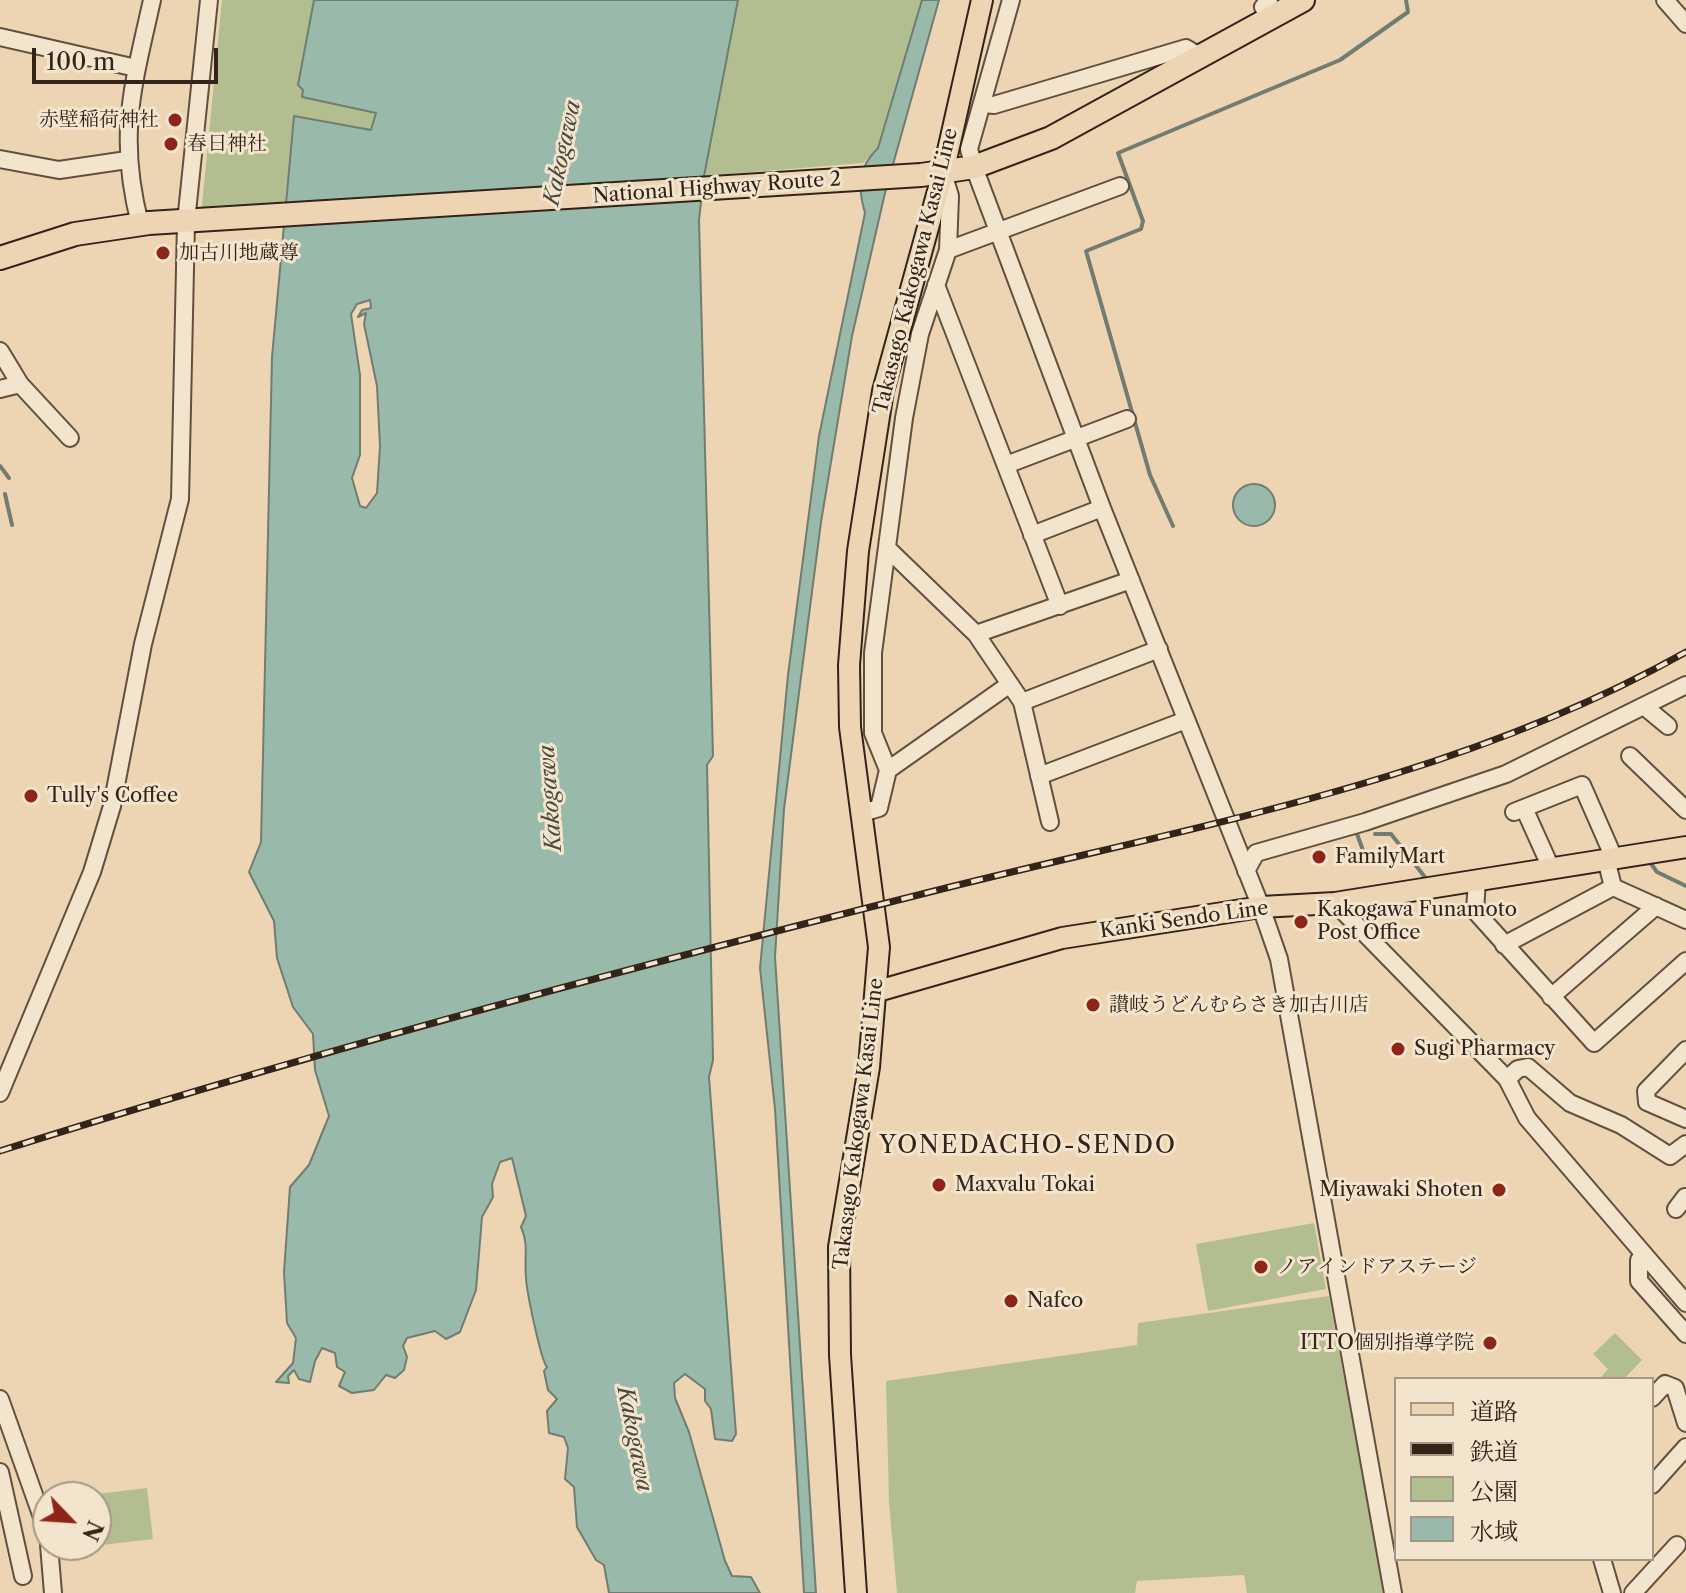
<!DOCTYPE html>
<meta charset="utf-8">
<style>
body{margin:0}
#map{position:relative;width:1686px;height:1593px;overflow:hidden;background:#edd5b3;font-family:"Libre Caslon Text","Noto Serif JP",serif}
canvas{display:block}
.legend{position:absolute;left:1394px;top:1377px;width:260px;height:184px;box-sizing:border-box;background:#f3e4ce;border:2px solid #a69785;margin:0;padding:10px 14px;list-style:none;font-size:24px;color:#322418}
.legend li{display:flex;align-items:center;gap:16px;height:40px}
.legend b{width:40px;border:2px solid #a69785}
.north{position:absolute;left:32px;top:1481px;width:80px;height:80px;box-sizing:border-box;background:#f3e4ce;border:2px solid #a69785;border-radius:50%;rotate:115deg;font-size:22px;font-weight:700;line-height:32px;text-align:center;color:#322418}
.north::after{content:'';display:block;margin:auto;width:28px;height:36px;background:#8f2418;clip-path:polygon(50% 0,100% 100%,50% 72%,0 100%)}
.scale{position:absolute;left:32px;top:48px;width:186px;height:36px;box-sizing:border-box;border:4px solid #322418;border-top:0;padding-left:10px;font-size:24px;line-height:28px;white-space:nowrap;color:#322418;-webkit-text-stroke:6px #f3e4ce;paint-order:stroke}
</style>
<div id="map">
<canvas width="1686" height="1593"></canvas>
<ul class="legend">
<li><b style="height:10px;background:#edd5b3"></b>道路</li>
<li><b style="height:10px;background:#322418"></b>鉄道</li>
<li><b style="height:22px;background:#b3be90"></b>公園</li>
<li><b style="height:22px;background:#99b9ab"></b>水域</li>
</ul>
<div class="north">N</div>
<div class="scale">100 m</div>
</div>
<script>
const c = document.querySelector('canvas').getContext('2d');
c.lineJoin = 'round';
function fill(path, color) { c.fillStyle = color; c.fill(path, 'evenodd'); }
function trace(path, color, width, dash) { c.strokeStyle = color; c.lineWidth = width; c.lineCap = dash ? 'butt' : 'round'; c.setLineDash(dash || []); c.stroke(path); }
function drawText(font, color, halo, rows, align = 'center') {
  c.font = font + ' "Libre Caslon Text","Noto Serif JP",serif'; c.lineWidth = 6; c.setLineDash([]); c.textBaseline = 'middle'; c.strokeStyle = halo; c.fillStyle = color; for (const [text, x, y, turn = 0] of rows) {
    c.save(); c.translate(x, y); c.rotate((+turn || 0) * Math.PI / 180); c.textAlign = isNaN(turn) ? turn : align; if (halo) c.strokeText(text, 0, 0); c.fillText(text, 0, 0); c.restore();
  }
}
fill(new Path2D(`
 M 222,0 L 314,0 L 298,85 L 376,112 L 372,130 L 294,116 L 285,211 L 201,215 Z
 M 738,0 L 922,0 L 878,148 L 863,163 L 704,176 Z
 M 1314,1223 L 1326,1289 L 1208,1311 L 1196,1244 Z
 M 1329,1296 L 1384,1593 L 1247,1593 L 1244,1575 L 1137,1581 L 1135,1593 L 897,1593 L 889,1502 L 886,1381 L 1137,1345 L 1138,1323 Z
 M 1615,1333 L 1642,1360 L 1624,1379 L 1599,1379 L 1608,1369 L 1593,1354 Z
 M 147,1488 L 153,1539 L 102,1545 L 97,1494 Z`), '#b3be90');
const water = new Path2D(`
 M 314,0 L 738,0 L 704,176 L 699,220 L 713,756 L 707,765 L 713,1060 L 709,1077 L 736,1434 L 732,1441 L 715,1439 L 711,1409 L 705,1401 L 705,1389 L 685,1374 L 674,1383 L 675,1398 L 689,1432 L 725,1561 L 732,1576 L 751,1577 L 760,1593 L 609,1593 L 604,1565 L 596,1560 L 577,1527 L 574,1487 L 565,1479 L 568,1448 L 564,1437 L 549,1433 L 547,1411 L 557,1399 L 548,1390 L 544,1371 L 547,1367 C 541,1361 526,1289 526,1277 C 524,1258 529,1244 521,1227 L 526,1216 L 512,1158 L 500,1162 L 492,1184 L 493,1197 L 482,1217 L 476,1290 L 460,1332 L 446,1339 L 435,1331 L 407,1338 L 403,1346 L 407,1357 L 404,1370 L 395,1378 L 386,1375 L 374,1390 L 352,1393 L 339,1386 L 345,1372 L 337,1367 L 335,1353 L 322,1348 L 315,1361 L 310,1382 L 299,1379 L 294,1370 L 288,1376 L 289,1383 L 276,1382 L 293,1363 L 296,1338 L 287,1323 L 284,1272 L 290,1187 L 309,1165 L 329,1116 L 315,1070 L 313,1034 L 293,1007 L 277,958 L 274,921 L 249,872 L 261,842 L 272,357 L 294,116 L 371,130 L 376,113 L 302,97 L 303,90 L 298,85 ZM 370,300 L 371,308 L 362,310 L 358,317 L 366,313 L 364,324 L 377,386 L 380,446 L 377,493 L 366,508 L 360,506 L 352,478 L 360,455 L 360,375 L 351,314 L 357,304 Z
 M 922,0 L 939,0 L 885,193 L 852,336 L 821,522 L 784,809 L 775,957 L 816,1593 L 804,1593 L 775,1109 L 760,968 L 788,675 L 819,436 L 865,213 C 857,185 858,168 878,148 Z
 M1233 505a21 21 0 1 1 42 0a21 21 0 1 1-42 0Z`);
fill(water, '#99b9ab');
trace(water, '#707d70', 2);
trace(new Path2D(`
 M 0,466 L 9,478
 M 5,494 L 12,525
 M 1173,526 L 1150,475 L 1086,251 L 1141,229 L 1143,221 L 1118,153 L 1340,60 L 1408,12 L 1406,0
 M 1375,834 L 1391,834 L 1428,881
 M 1354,860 L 1364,853 L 1357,834
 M 1649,861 L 1657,872 L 1686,886`), '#707d70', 4);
const minor = new Path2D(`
 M 1011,0 L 969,149 L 974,167 L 1102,508 L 1261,907 L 1279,959 L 1393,1593
 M 1269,0 L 1263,7 L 1270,20
 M 1665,0 L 1686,24
 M 0,37 L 136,68
 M 983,104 L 994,105 L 1186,48 L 1201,57
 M 0,159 L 59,170 L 127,160
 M 943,173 L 950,196 L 948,250
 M 140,224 C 117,135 133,86 152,0
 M 936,285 L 1060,606
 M 0,351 L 20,384 L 70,438
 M 0,389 L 20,384
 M 1006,465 L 1127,419
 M 1032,535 L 1102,508
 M 887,548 L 976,634 L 1022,702 L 1159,649
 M 976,634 L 1131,580
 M 1010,684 L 888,770 L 873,733 L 873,653 L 904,418 L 920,334 L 948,250 L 1120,186
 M 1022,702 L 1050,822
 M 1645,707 L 1668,726
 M 1630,756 L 1686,810
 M 1039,776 L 1186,720
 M 1524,808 L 1551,868
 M 1514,812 L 1582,785 L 1614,858
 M 862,813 L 879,808 L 888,770
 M 1606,859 L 1613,887 L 1686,920
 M 1246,871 L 1256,853 L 1365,822 L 1506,774 L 1686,685
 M 1477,880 L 1475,911 L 1594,1043 L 1686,961
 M 1335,903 L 1507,1079 L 1527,1118 L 1686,1303
 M 1504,945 L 1613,887
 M 1551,997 L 1656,906
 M 1686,1050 L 1646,1091 L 1647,1102 L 1686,1119
 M 1507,1079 L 1518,1069 L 1528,1067 L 1570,1103 L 1621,1125 L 1670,1156 L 1686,1144
 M 0,1093 L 92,872 L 112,806 L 143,644 L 180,499 L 186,222 L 209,0
 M 1676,1209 L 1685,1197
 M 1644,1254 L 1639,1260 L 1639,1281 L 1686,1334
 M 1652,1398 L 1665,1384 L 1675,1388 L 1686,1423
 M 0,1399 L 48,1534
 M 0,1472 L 23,1576
 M 1652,1485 L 1686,1447
 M 49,1545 L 53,1593
 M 1602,1559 L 1612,1593
 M 1633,1593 L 1677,1545`);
const major = new Path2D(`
 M 878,991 L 1062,938 L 1261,907 L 1335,903 L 1686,847
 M 856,1593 L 840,1355 L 839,1247 L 869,1067 L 879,947 L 850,727 L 849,665 L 858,551 L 883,391 L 943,173 L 982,0`);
const highway = new Path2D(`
 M 0,258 L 75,234 L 149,223 L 921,175 L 974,167 L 1051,138 L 1303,0`);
trace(minor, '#61503f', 20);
trace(major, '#322418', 24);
trace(highway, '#322418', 26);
trace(minor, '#f3e4ce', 16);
trace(major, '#edd5b3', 20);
trace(highway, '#edd5b3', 22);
const rail = new Path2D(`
 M 0,1151 C 310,1053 623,969 938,890 C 1192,826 1455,782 1686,652`);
trace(rail, '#322418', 7);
trace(rail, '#f3e4ce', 4, [12]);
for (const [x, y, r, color] of [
 [175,120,8,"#8f2418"],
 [171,144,8,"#8f2418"],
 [163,253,8,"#8f2418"],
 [31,796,8,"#8f2418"],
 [1319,857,8,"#8f2418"],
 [1301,922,8,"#8f2418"],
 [1093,1005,8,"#8f2418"],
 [1398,1049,8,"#8f2418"],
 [939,1185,8,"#8f2418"],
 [1499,1190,8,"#8f2418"],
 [1261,1267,8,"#8f2418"],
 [1011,1301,8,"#8f2418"],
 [1490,1343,8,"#8f2418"]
]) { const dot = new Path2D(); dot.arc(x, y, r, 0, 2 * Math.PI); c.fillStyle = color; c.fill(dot); trace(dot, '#f3e4ce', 3); }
drawText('20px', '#322418', '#f3e4ce', [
 ["赤壁稲荷神社",159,120,"right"],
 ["春日神社",187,144],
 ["加古川地蔵尊",179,253],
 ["Tully's Coffee",47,796],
 ["FamilyMart",1335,857],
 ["Kakogawa Funamoto",1317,910],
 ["Post Office",1317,933],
 ["讃岐うどんむらさき加古川店",1109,1005],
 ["Sugi Pharmacy",1414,1049],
 ["Maxvalu Tokai",955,1185],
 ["Miyawaki Shoten",1483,1190,"right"],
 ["ノアインドアステージ",1277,1267],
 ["Nafco",1027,1301],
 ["ITTO個別指導学院",1474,1343,"right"]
], 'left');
drawText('20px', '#322418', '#f3e4ce', [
 ["National Highway Route 2",717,188,-4],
 ["Takasago Kakogawa Kasai Line",916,271,-76],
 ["Kanki Sendo Line",1184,920,-8],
 ["Takasago Kakogawa Kasai Line",859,1124,-83]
]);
drawText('italic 22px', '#4c493d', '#f3e4ce', [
 ["Kakogawa",563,153,-78],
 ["Kakogawa",551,798,-94],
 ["Kakogawa",634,1439,79]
]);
c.letterSpacing = '2px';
drawText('24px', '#322418', '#f3e4ce', [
 ["YONEDACHO-SENDO",1028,1146]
]);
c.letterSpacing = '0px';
</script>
